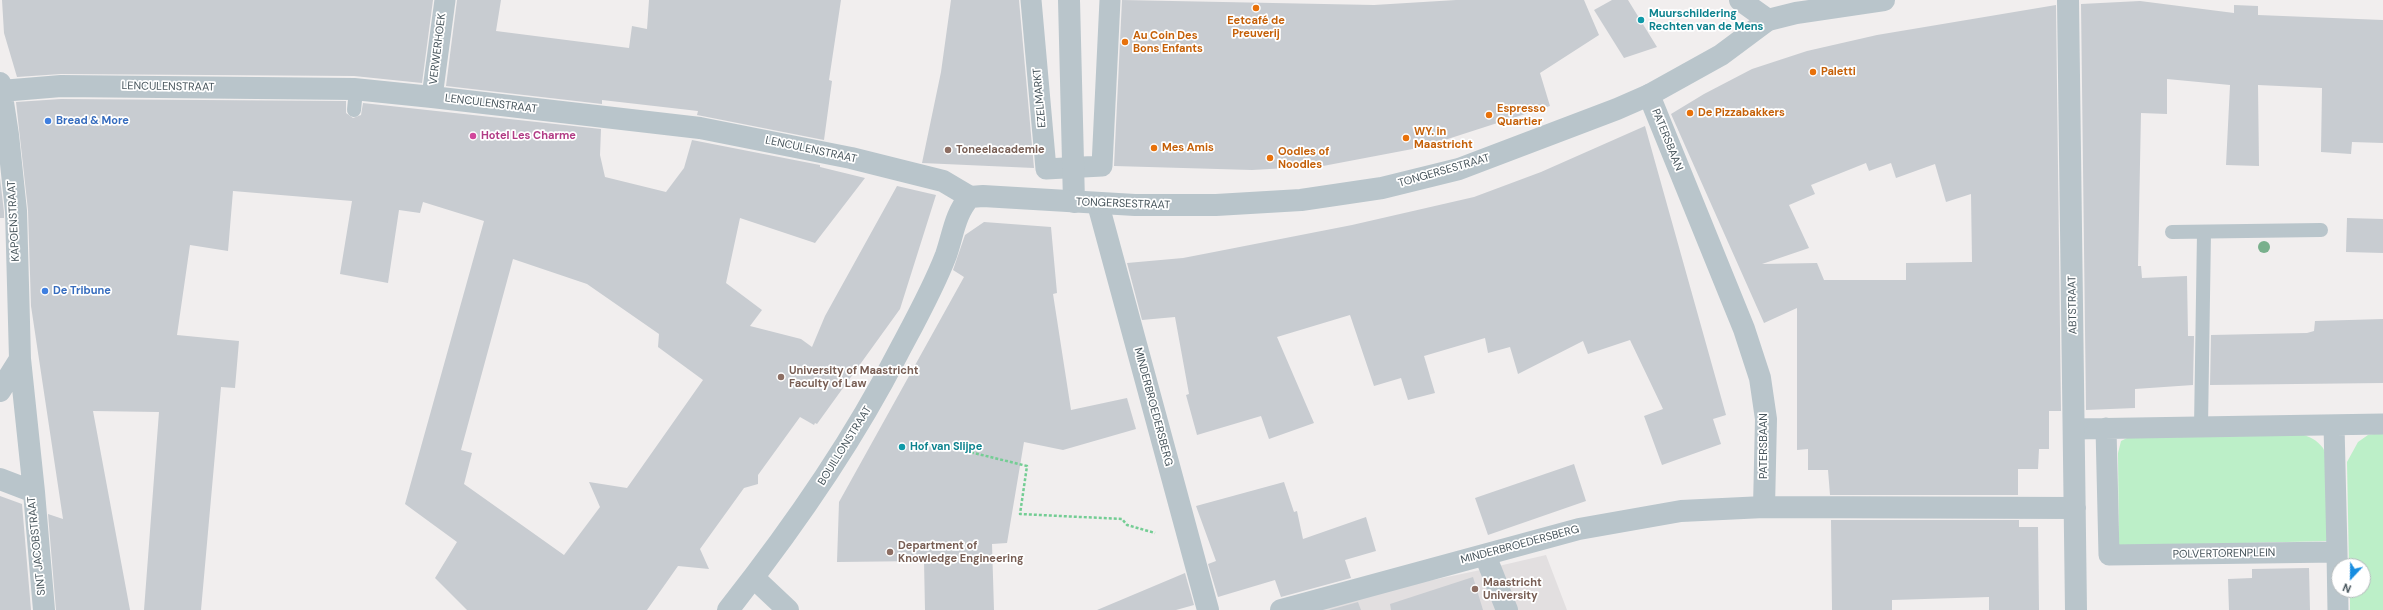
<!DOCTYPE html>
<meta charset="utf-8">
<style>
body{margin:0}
#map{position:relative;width:2383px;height:610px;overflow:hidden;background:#f1eeee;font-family:"DM Sans",sans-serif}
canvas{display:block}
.north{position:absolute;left:2331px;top:558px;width:40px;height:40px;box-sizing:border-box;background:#fff;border:1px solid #b5bbbd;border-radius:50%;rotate:202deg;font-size:11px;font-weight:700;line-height:16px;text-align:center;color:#46545b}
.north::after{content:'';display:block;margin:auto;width:14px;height:18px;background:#188de0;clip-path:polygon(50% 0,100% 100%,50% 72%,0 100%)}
</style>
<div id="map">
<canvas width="2383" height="610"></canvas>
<div class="north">N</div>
</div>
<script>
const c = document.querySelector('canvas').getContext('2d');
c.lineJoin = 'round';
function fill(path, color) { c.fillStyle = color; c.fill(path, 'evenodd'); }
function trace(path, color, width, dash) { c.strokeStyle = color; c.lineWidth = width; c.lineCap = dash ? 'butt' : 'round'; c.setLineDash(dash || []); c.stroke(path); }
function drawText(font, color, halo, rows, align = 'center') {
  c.font = font + ' "DM Sans",sans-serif'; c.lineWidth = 3.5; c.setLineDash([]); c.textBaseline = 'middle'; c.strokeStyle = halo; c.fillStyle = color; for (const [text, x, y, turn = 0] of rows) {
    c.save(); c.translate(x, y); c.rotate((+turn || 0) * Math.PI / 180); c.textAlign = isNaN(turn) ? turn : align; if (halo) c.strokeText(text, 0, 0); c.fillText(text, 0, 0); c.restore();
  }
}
fill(new Path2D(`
 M 1546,555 L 1567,610 L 1290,610 L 1490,568 Z`), '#e2dfe0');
fill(new Path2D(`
 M 2383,432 L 2383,610 L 2350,610 L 2350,590 L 2363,590 L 2363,566 L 2349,566 L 2347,462 L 2358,442 L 2368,435 Z
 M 2300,434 C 2309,436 2317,440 2323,448 C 2331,459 2328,524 2328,541 L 2119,546 L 2118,453 L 2121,441 L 2127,438 Z`), '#bcefc8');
fill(new Path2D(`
 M 2,0 L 433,0 L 422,83 L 354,76 L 61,74 L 17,77 L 4,33 Z
 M 457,0 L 501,0 L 496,31 L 629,48 L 632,26 L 647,29 L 649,0 L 841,0 L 829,80 L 832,81 L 824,140 L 697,115 L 698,111 L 602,100 L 602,104 L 446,86 Z
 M 951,0 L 1019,0 L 1034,168 L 922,163 L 941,72 Z
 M 1122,0 L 1374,5 L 1456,0 L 1584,0 L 1599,35 L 1540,73 L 1550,106 L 1423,147 L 1323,166 L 1252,170 L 1114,166 Z
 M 1612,0 L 1628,0 L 1657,47 L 1624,58 L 1594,10 Z
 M 2140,1 L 2234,13 L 2234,5 L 2258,6 L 2258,15 L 2383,20 L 2383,143 L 2352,142 L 2351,154 L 2321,152 L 2322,88 L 2258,85 L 2259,166 L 2226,165 L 2230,85 L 2167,79 L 2167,114 L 2141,113 L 2138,266 L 2141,266 L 2142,278 L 2187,276 L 2188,336 L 2194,336 L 2193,385 L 2135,389 L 2135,408 L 2086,410 L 2081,4 Z
 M 2056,5 L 2061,411 L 2049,411 L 2049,449 L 2039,449 L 2038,469 L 2018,469 L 2018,495 L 1830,495 L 1828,470 L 1808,470 L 1808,449 L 1797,450 L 1797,308 L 1764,323 L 1671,114 L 1704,94 L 1752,69 L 1807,51 L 1877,35 ZM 1866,163 L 1869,171 L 1891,163 L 1896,178 L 1935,164 L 1946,202 L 1971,194 L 1972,262 L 1906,263 L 1906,280 L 1824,280 L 1817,263 L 1762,264 L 1809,248 L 1789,205 L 1815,194 L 1811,185 Z
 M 61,99 L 346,101 L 346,113 L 353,118 L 361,115 L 363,103 L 601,129 L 600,155 L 605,177 L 666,192 L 684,168 L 692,140 L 820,165 L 820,167 L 865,178 L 815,243 L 740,218 L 726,283 L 762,310 L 750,326 L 801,339 L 812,347 L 825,316 L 897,186 L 936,195 L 900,309 L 817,424 L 815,423 L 814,425 L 800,417 L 758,475 L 758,484 L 744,488 L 700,549 L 709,569 L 678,566 L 647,610 L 467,610 L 435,578 L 457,542 L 405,504 L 484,221 L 423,202 L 420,213 L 399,210 L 388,283 L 340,274 L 352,201 L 233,191 L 228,251 L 190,245 L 177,335 L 239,341 L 235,388 L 221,387 L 201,610 L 144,610 L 159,412 L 93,411 L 130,610 L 56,610 L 48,514 L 63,519 L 31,306 L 28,210 L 16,102 ZM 513,259 L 587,284 L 659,334 L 658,347 L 703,380 L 627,488 L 589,482 L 600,507 L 564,555 L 464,484 L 472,453 L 461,450 Z
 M 1645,126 L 1726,415 L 1713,419 L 1721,444 L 1662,465 L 1644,416 L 1663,409 L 1630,340 L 1588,354 L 1583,341 L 1518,374 L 1510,347 L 1488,353 L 1485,338 L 1424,356 L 1435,393 L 1408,400 L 1401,378 L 1374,386 L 1350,315 L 1277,337 L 1314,423 L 1269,439 L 1261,416 L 1197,435 L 1186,395 L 1189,394 L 1175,317 L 1142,320 L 1127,263 L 1183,258 L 1214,252 L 1352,225 L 1474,197 L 1541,172 Z
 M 0,178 L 4,212 L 4,218 L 0,218 Z
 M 2347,218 L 2383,219 L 2383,253 L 2346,252 Z
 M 984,222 L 1051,227 L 1057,293 L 1053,294 L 1071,410 L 1127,398 L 1136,429 L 1063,450 L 1024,442 L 1007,543 L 992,544 L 994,610 L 925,610 L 924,561 L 837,562 L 839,502 L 964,277 L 953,270 L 965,235 Z
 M 2383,319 L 2383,383 L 2210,385 L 2211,335 L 2307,333 L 2314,331 L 2315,321 Z
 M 1574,464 L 1586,501 L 1488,535 L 1475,498 Z
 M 1284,482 L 1294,512 L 1297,511 L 1303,539 L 1366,517 L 1376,551 L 1345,560 L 1351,578 L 1281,597 L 1275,580 L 1218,597 L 1208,564 L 1216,561 L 1196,506 Z
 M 0,496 L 22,504 L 31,610 L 0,610 Z
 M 1831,520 L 2019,520 L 2019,527 L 2038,527 L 2039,610 L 1989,610 L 1989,597 L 1892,600 L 1892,610 L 1832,610 Z
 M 2309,568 L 2310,610 L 2229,610 L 2228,579 L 2252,578 L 2252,569 Z
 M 1185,573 L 1194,605 L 1176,610 L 1097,610 Z
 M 1473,577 L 1483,610 L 1391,610 L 1390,604 Z
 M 1358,602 L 1361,610 L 1329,610 Z`), '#c8ccd1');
trace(new Path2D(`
 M 937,444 L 1027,466 L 1020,514 L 1122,519 L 1127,525 L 1155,533`), '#74cd94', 2.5, [3, 2]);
trace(new Path2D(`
 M 354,110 L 356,90
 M 2172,232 L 2321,230
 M 2201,427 L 2204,232`), '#b9c5cb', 14);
trace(new Path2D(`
 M 1031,0 L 1046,169 L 1102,166 L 1110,0
 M 432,97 L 445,0
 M 2106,428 L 2109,555 L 2337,552 L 2334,425
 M 2074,429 L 2383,424
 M 2337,552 L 2338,610`), '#b9c5cb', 21);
trace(new Path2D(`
 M 1069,0 L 1074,202
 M 1740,0 L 1768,20
 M 2068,0 L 2076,610
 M 0,83 L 8,135 L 16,211 L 20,359 L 34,492 L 44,610
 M 1,91 L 61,86 L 354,89 L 432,97 L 700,128 L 851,158 L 943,181 L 970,197
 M 1649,95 L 1744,329 L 1760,378 L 1766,419 L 1764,507 L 2075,508
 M 1098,204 L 1208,610
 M 0,391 L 20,359
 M 0,479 L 34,492
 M 1485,555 L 1507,610
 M 754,578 L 788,610
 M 1281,610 L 1579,529 L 1681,511 L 1764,507`), '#b9c5cb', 22);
trace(new Path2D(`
 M 728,610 C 792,529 851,445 898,353 C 915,321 933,289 946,255 C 953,235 955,213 970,197 L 983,196 L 1135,205 L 1216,205 L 1301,200 L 1382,188 L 1459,169 L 1617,109 L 1649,95 L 1721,55 L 1768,20 L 1796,13 L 1884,0`), '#b9c5cb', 22);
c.fillStyle = '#79b08c';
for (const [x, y] of [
 [2264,247]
]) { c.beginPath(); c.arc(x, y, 6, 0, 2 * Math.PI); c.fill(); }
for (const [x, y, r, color] of [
 [1256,8,4,"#e8710a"],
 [1641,20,4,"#0f9aa8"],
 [1125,42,4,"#e8710a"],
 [1813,72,4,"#e8710a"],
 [1690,113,4,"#e8710a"],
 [1489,115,4,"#e8710a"],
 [48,121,4,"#3f7fe0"],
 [473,136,4,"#d1479c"],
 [1406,138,4,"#e8710a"],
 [1154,148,4,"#e8710a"],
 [948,150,4,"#8d6e63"],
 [1270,158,4,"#e8710a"],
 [45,291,4,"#3f7fe0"],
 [781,377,4,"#8d6e63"],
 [902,447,4,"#0f9aa8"],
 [890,552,4,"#8d6e63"],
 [1475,589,4,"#8d6e63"]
]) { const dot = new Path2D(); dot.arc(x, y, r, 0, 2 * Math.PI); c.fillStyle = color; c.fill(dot); trace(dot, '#fff', 1.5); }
drawText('bold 11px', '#0d838f', '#fff', [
 ["Muurschildering",1649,14],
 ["Rechten van de Mens",1649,27],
 ["Hof van Slijpe",910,447]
], 'left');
drawText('bold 11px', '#c56008', '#fff', [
 ["Eetcafé de",1256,21,"center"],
 ["Preuverij",1256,34,"center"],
 ["Au Coin Des",1133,36],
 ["Bons Enfants",1133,49],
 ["Paletti",1821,72],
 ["Espresso",1497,109],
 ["Quartier",1497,122],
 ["De Pizzabakkers",1698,113],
 ["WY. in",1414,132],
 ["Maastricht",1414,145],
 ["Mes Amis",1162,148],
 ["Oodles of",1278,152],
 ["Noodles",1278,165]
], 'left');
drawText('11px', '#46545b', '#fff', [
 ["VERWERHOEK",438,49,-83],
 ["LENCULENSTRAAT",168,87,1],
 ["EZELMARKT",1040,98,-95],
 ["LENCULENSTRAAT",491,104,7],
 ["PATERSBAAN",1667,140,68],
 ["LENCULENSTRAAT",811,150,12],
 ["TONGERSESTRAAT",1444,171,-16],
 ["TONGERSESTRAAT",1123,204,2],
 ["KAPOENSTRAAT",14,221,-93],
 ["ABTSTRAAT",2073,305,-91],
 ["MINDERBROEDERSBERG",1153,407,75],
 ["BOUILLONSTRAAT",845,446,-58],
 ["PATERSBAAN",1764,446,-90],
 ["MINDERBROEDERSBERG",1520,545,-15],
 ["SINT JACOBSTRAAT",37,546,-96],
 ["POLVERTORENPLEIN",2224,554,-1]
]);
drawText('bold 11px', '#366cbe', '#fff', [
 ["Bread & More",56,121],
 ["De Tribune",53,291]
], 'left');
drawText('bold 11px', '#b23c85', '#fff', [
 ["Hotel Les Charme",481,136]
], 'left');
drawText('bold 11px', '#785e54', '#fff', [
 ["Toneelacademie",956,150],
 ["University of Maastricht",789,371],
 ["Faculty of Law",789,384],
 ["Department of",898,546],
 ["Knowledge Engineering",898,559],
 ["Maastricht",1483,583],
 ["University",1483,596]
], 'left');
</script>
